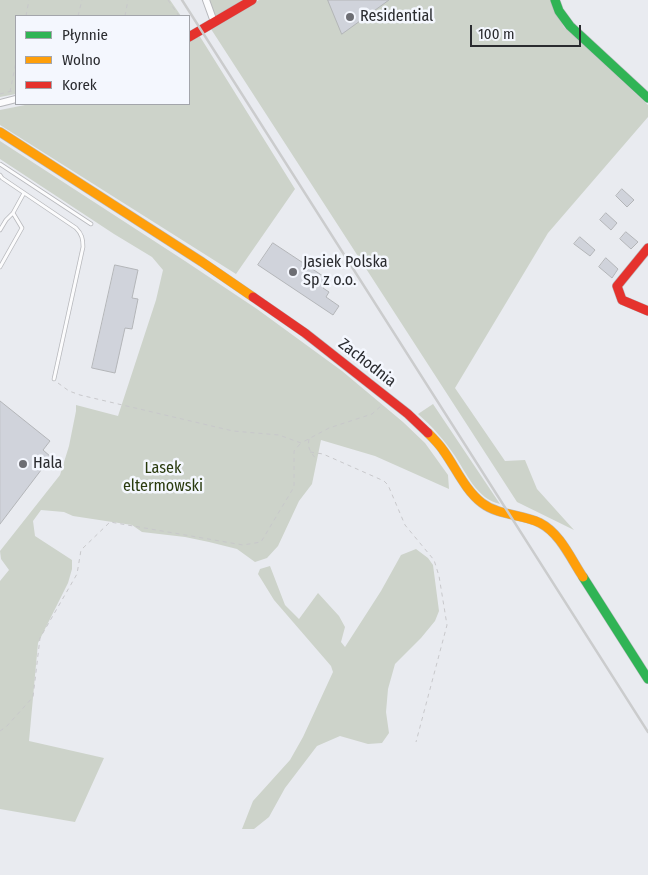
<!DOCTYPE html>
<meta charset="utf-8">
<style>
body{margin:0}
#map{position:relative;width:648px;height:875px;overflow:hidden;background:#e9ebf0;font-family:"Fira Sans Condensed",sans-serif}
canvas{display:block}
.legend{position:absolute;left:15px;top:15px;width:175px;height:90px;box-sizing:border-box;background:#f4f7fe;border:1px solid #a3a5ab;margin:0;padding:6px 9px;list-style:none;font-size:15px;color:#2a2b2f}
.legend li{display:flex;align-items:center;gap:10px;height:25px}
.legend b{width:25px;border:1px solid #a3a5ab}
.scale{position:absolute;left:470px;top:25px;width:111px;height:22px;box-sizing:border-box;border:2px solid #2a2b2f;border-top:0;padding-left:6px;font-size:15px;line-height:18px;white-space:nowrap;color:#2a2b2f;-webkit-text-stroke:4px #f4f7fe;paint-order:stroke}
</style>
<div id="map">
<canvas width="648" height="875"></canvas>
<ul class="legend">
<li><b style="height:6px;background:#30b455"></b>Płynnie</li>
<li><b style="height:6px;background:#ff9f0a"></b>Wolno</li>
<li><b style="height:6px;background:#e5322d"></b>Korek</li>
</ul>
<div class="scale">100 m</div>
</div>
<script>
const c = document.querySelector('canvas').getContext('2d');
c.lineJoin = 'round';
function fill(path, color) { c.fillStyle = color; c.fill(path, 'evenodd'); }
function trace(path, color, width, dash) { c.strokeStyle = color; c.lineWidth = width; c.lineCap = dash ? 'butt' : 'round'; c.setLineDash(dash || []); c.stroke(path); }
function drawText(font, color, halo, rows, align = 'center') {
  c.font = font + ' "Fira Sans Condensed",sans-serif'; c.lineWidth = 5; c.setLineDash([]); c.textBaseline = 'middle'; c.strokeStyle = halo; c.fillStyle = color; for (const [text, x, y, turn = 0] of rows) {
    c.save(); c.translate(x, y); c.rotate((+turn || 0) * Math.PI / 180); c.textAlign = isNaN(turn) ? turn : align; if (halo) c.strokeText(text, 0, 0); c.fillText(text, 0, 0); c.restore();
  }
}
fill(new Path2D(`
 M 0,0 L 170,0 L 181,16 L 16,16 L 16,94 L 0,97 Z
 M 208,0 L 245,0 L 217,17 L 214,16 Z
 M 259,0 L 552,0 L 556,12 L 564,27 L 648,105 L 648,117 L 548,233 L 455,388 L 505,461 L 525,460 L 537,489 L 574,530 L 517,502 L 211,29 Z
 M 199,35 L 295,189 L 236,274 L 0,125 L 0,110 L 30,104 L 189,104 L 189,41 Z
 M 0,141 L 185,261 L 257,309 L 342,371 L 403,422 L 425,443 L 448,475 L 449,489 L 375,456 L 321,440 L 312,484 L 299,501 L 278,546 L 267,558 L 255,562 L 237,549 L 209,542 L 185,537 L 142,532 L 132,525 L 73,516 L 64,512 L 41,510 L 33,521 L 35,536 L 72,560 L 72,569 L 68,583 L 38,643 L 29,741 L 104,758 L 75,822 L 0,809 L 0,581 L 9,570 L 1,559 L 0,551 L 60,475 L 69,446 L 76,411 L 76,405 L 118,416 L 156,300 L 163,270 L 152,257 L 114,234 L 0,159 Z
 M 433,404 L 500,504 C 477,499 467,474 455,456 C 445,441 432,426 418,414 Z
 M 416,549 L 428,558 L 433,565 L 439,611 L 435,621 L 421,638 L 395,664 L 388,689 L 386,712 L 389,733 L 382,743 L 368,744 L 340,736 L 317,746 L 285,788 L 269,817 L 254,829 L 242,829 L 253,801 L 290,760 L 303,737 L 333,672 L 331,666 L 274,600 L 258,574 L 260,569 L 270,566 L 285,605 L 299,619 L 318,593 L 339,616 L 345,627 L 341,642 L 345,647 L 381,591 L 401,555 Z`), '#cdd3ca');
const building = new Path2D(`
 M 328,0 L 389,0 L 342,34 Z
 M 622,189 L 634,200 L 627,207 L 616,196 Z
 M 606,213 L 617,223 L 611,230 L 600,220 Z
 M 626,232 L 638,242 L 631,249 L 620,239 Z
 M 580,237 L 595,250 L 590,256 L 574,244 Z
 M 273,243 L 329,280 L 323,288 L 329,292 L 326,297 L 339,306 L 333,315 L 258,265 Z
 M 606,258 L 618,269 L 612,278 L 599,267 Z
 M 115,265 L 138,270 L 132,298 L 138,299 L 132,329 L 125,328 L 115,373 L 92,368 Z
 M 0,401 L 50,441 L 43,450 L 51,457 L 0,524 Z`);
fill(building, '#d0d3db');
trace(building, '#b3b5b8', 1);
const lane = new Path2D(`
 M 0,164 L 91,224
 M 0,175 L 2,178 L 76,228 C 82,234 83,239 83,247 L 54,379
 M 0,230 L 6,220 L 13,213
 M 0,267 L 22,228 L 13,213 L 24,193`);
const street = new Path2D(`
 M 206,0 L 214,22
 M 0,103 L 16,99`);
const fast = new Path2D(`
 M 555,0 L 559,11 L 570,26 L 648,98
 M 583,577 L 648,679`);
const slow = new Path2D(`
 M 0,132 L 202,262 L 253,297
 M 428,433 C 433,438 439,444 443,450 C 456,468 465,490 482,503 C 499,516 522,514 540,523 C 560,533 571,559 583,577`);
const jam = new Path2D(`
 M 189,37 L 252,0
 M 648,248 L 617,286 L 622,300 L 648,311
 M 253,297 L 305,333 L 408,414 L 428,433`);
trace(lane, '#b7b8bc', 4.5);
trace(street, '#b7b8bc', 8);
trace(fast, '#b7b8bc', 10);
trace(slow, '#b7b8bc', 10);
trace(jam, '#b7b8bc', 10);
trace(new Path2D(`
 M 168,0 L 179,16
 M 26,16 L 29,0
 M 78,16 L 82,0
 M 125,16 L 128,0
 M 10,92 L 16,62
 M 0,94 L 16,90
 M 58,383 L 69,391 L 80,395 L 233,431 L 279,435 L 301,443 L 329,428 L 372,414 L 382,405
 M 309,439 C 307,448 311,453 317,460
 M 310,452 L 323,454 L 384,481 L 388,485 L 405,525 L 434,560 L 439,576 L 447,625 L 416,742
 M 0,731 L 6,727 L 33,697 L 40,638 L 77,574 L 81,550 L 110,522 L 243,545 L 261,542 L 294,487 L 294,451 L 300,444`), '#c8c8cb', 1, [4, 4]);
trace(lane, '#fcfcfd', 3);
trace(street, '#fcfcfd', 6);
trace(fast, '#30b455', 9);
trace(slow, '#ff9f0a', 9);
trace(jam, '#e5322d', 9);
trace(new Path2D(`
 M 182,0 L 648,732`), '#cbcccd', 2.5);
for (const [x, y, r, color] of [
 [350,17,5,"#6d6e73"],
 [293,272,5,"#6d6e73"],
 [23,464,5,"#6d6e73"]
]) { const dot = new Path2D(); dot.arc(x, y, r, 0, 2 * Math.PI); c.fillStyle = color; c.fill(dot); trace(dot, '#f4f7fe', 2); }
drawText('16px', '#2a2b2f', '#f4f7fe', [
 ["Residential",360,17],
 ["Jasiek Polska",303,263],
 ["Sp z o.o.",303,281],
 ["Hala",33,464]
], 'left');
drawText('16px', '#2a2b2f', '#f4f7fe', [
 ["Zachodnia",367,363,38]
]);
drawText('16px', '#293a0d', '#f4f7fe', [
 ["Lasek",163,469],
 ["eltermowski",163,487]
]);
</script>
